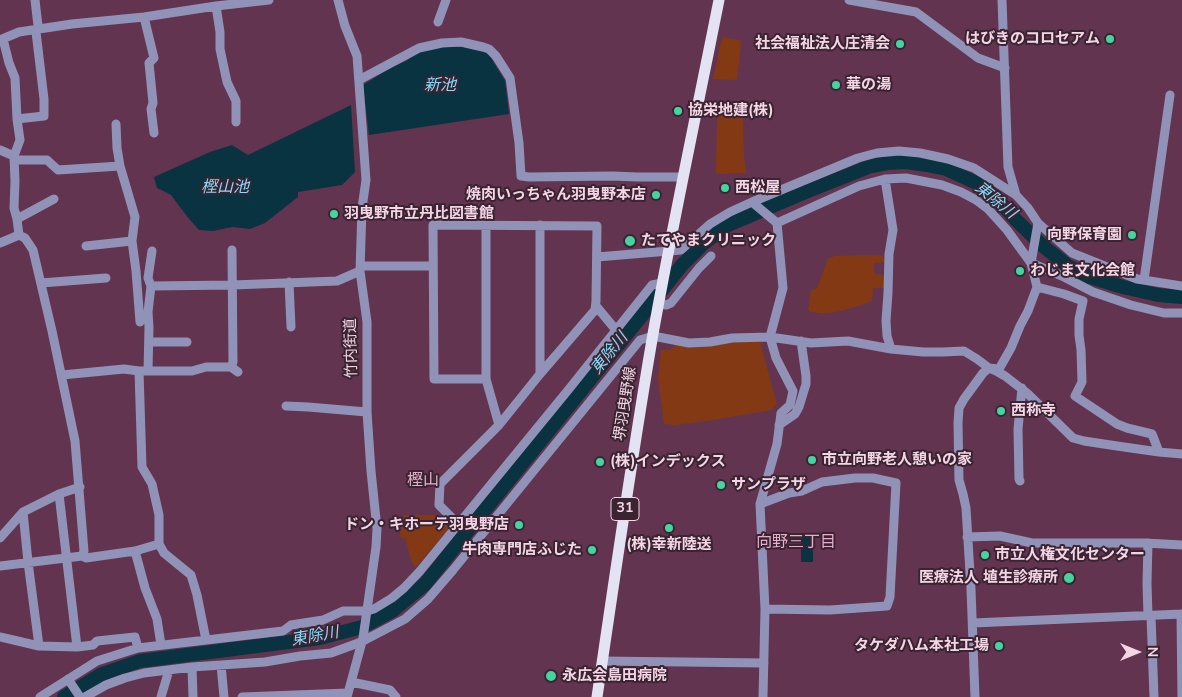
<!DOCTYPE html>
<meta charset="utf-8">
<style>
body{margin:0}
#map{position:relative;width:1182px;height:697px;overflow:hidden;background:#623450;font-family:"Nunito Sans",sans-serif}
canvas{display:block}
.north{position:absolute;left:1112px;top:627px;width:50px;height:50px;-webkit-text-stroke:4px #3a2431;paint-order:stroke;rotate:90deg;font-size:14px;font-weight:700;line-height:20px;text-align:center;color:#f3d5e5}
.north::after{content:'';display:block;margin:auto;width:18px;height:22px;background:#f3d5e5;clip-path:polygon(50% 0,100% 100%,50% 72%,0 100%)}
</style>
<div id="map">
<canvas width="1182" height="697"></canvas>
<div class="north">N</div>
</div>
<script>
const c = document.querySelector('canvas').getContext('2d');
c.lineJoin = 'round';
function fill(path, color) { c.fillStyle = color; c.fill(path, 'evenodd'); }
function trace(path, color, width, dash) { c.strokeStyle = color; c.lineWidth = width; c.lineCap = dash ? 'butt' : 'round'; c.setLineDash(dash || []); c.stroke(path); }
function drawText(font, color, halo, rows, align = 'center') {
  c.font = font + ' "Nunito Sans","Noto Sans JP",sans-serif'; c.lineWidth = 4; c.setLineDash([]); c.textBaseline = 'middle'; c.strokeStyle = halo; c.fillStyle = color; for (const [text, x, y, turn = 0] of rows) {
    c.save(); c.translate(x, y); c.rotate((+turn || 0) * Math.PI / 180); c.textAlign = isNaN(turn) ? turn : align; if (halo) c.strokeText(text, 0, 0); c.fillText(text, 0, 0); c.restore();
  }
}
fill(new Path2D(`
 M 722,37 L 740,40 L 741,44 L 737,80 L 713,79 Z
 M 712,105 L 742,105 L 744,157 L 746,173 L 716,174 L 717,118 L 709,118 Z
 M 860,255 L 881,255 L 886,260 L 886,262 L 874,263 L 874,274 L 886,275 L 885,288 L 873,288 L 872,301 C 852,308 829,317 808,311 L 811,290 L 817,288 L 828,259 L 834,256 Z
 M 762,338 L 761,346 L 777,404 L 771,410 L 713,420 L 675,425 L 664,424 L 658,378 L 661,350 L 669,350 L 676,345 L 719,344 Z
 M 403,515 L 443,515 L 450,521 L 451,526 L 415,568 L 411,560 L 405,538 L 400,537 L 401,522 L 403,522 Z`), '#833a14');
fill(new Path2D(`
 M 437,47 L 464,47 L 488,53 L 505,81 L 509,114 L 369,135 L 363,85 L 390,68 L 406,61 L 424,49 Z
 M 351,105 L 355,172 L 342,185 L 298,192 L 298,197 L 265,223 L 250,229 L 232,227 L 213,231 L 199,230 L 189,219 L 171,195 L 157,188 L 154,177 L 210,152 L 232,145 L 248,155 Z
 M 801,537 L 813,537 L 813,562 L 801,562 Z`), '#093341');
trace(new Path2D(`
 M 64,697 L 102,674 L 140,661 L 320,638 L 362,627 L 392,611 L 425,584 L 643,314 L 682,265 L 703,244 L 728,225 L 803,193 L 871,166 L 888,163 L 905,162 L 927,165 L 946,169 L 983,186 L 1001,203 L 1015,219 L 1043,246 L 1068,266 L 1090,277 L 1123,287 L 1158,295 L 1182,297`), '#093341', 14);
trace(new Path2D(`
 M 35,0 L 38,26 L 36,32 L 44,99 L 44,116 L 17,119 L 20,140 L 14,156 L 15,181 L 14,208 L 17,219 L 19,235 L 25,238 L 33,250 L 52,331 L 75,441 L 84,551 L 82,556
 M 338,0 L 345,26 L 357,56 L 366,180 L 362,208 L 360,271 L 367,322 L 367,412 L 371,471 L 377,529 L 376,547 L 363,638 L 347,697
 M 849,0 L 916,12 L 978,58 L 1005,68
 M 1002,0 L 1008,167 L 1016,195 L 1028,208 L 1038,223 L 1072,253 L 1137,279 L 1182,286
 M 216,6 L 220,32 L 220,49 L 227,82 L 236,101 L 236,122
 M 144,17 L 154,58 L 149,63 L 153,103 L 151,109 L 154,133
 M 438,22 L 446,0
 M 3,39 L 9,63 L 15,78 L 17,119
 M 0,40 L 19,32 L 72,24 L 144,17 L 216,6 L 269,0
 M 359,80 L 419,48 L 442,43 L 461,42 L 483,47 L 489,49 L 496,56 L 510,78 L 519,143 L 521,176 L 529,177 L 613,176 L 637,177 L 683,177
 M 116,124 L 117,148 L 120,166
 M 0,150 L 14,156
 M 14,160 L 47,160 L 58,170 L 120,166 L 135,217 L 132,241 L 136,271 L 140,322
 M 885,179 L 893,230 L 889,254 L 888,293 L 886,321 L 887,336 L 891,349
 M 752,202 L 777,223 L 783,288 L 770,337 L 776,358 L 793,391 L 790,405 L 781,413 L 777,444 L 760,504 L 765,609 L 763,697
 M 17,219 L 54,199
 M 777,223 L 859,186 L 885,179 L 906,178 L 942,185 L 961,192 L 976,200 L 988,209 L 1007,230 L 1031,263 L 1062,276 L 1093,292 L 1131,305 L 1164,313 L 1182,313
 M 486,225 L 486,379 L 499,425
 M 0,243 L 19,235
 M 86,246 L 132,241
 M 597,257 L 681,250 L 710,224 L 730,212 L 752,202 L 858,158 L 877,153 L 899,151 L 920,153 L 948,159 L 974,168 L 1016,195
 M 361,266 L 433,266
 M 1144,280 L 1170,95
 M 289,282 L 291,327
 M 41,283 L 106,278
 M 151,286 L 233,285 L 337,281 L 360,271
 M 1037,287 L 1064,294 L 1083,301 L 1079,319 L 1079,335 L 1081,350 L 1082,382 L 1075,396 L 1117,424 L 1127,428 L 1152,434 L 1159,452
 M 659,304 L 666,305 L 671,303 L 699,268 L 711,256
 M 596,306 L 616,330
 M 149,342 L 187,342
 M 231,367 L 233,362 L 232,250
 M 139,371 L 142,467 L 152,484 L 159,515 L 159,544 L 164,553 L 191,575 L 197,595 L 206,640
 M 148,371 L 149,327 L 148,312 L 151,286 L 148,278 L 152,251
 M 540,374 L 540,225
 M 62,375 L 124,369 L 139,371 L 192,371 L 206,367 L 231,367 L 238,372
 M 286,406 L 308,407 L 367,412
 M 779,425 L 795,414 L 799,407 L 806,384 L 806,376 L 801,341
 M 1020,481 L 1019,479 L 1018,429 L 1022,388
 M 760,504 L 789,493 L 802,491 L 822,482 L 855,478 L 873,478 L 896,483 L 890,597 L 887,606 L 830,610 L 765,609
 M 23,512 L 28,562 L 39,646
 M 458,524 L 439,505 L 440,484 L 499,425 L 540,374 L 595,310 L 596,301 L 597,226 L 433,225 L 434,379 L 486,379
 M 967,537 L 1000,536 L 1032,543 L 1145,543 L 1182,545
 M 0,538 L 23,512 L 59,494 L 80,487
 M 1148,543 L 1147,583 L 1148,616
 M 135,551 L 145,588 L 157,619 L 161,645
 M 0,566 L 82,556 L 86,558 L 135,551 L 159,544
 M 1181,614 L 1182,697
 M 1151,616 L 1154,697
 M 973,623 L 1182,614
 M 0,637 L 39,646 L 77,647 L 59,494
 M 77,647 L 93,645 L 97,641 L 135,637 L 138,648
 M 602,661 L 764,663
 M 221,665 L 224,697
 M 192,667 L 193,697
 M 68,679 L 80,697
 M 351,682 L 390,690 L 396,697
 M 40,697 L 97,661 L 138,648 L 283,631 L 291,625 L 323,620 L 343,611 L 367,611 L 374,609 L 392,598 L 404,588 L 420,571 L 569,389 L 652,285 L 662,283
 M 85,697 L 106,685 L 125,678 L 144,673 L 192,667 L 265,662 L 300,656 L 331,653 L 361,642 L 405,619 L 428,599 L 453,570 L 640,340 L 653,336 L 689,343 L 710,342 L 732,338 L 770,337 L 811,343 L 848,341 L 891,349 L 923,352 L 943,352 L 964,351 L 977,359 L 989,368 L 998,372 L 1005,376 L 1027,393 L 1073,438 L 1084,441 L 1117,446 L 1159,452 L 1182,454
 M 161,697 L 169,670
 M 242,697 L 348,693
 M 975,697 L 971,589 L 966,508 L 963,494 L 959,480 L 958,423 L 959,408 L 964,399 L 983,373 L 989,368 L 999,369 L 1011,348 L 1020,326 L 1028,311 L 1037,287 L 1031,263 L 1038,223`), '#9192b8', 9);
trace(new Path2D(`
 M 597,697 C 615,576 632,455 653,334 C 673,222 697,111 719,0`), '#e3e3f3', 11);
for (const [x, y, r, color] of [
 [1110,39,5,"#44d49f"],
 [900,44,5,"#44d49f"],
 [836,85,5,"#44d49f"],
 [678,111,5,"#44d49f"],
 [725,188,5,"#44d49f"],
 [656,195,5,"#44d49f"],
 [334,214,5,"#44d49f"],
 [1132,235,5,"#44d49f"],
 [630,241,6,"#44d49f"],
 [1020,271,5,"#44d49f"],
 [1001,411,5,"#44d49f"],
 [812,460,5,"#44d49f"],
 [600,462,5,"#44d49f"],
 [721,485,5,"#44d49f"],
 [519,525,5,"#44d49f"],
 [669,528,5,"#44d49f"],
 [592,550,5,"#44d49f"],
 [985,555,5,"#44d49f"],
 [1069,578,6,"#44d49f"],
 [999,646,5,"#44d49f"],
 [551,676,6,"#44d49f"]
]) { const dot = new Path2D(); dot.arc(x, y, r, 0, 2 * Math.PI); c.fillStyle = color; c.fill(dot); trace(dot, '#3a2431', 2); }
for (const [x, y, w] of [
 [625,509,28]
]) { const box = new Path2D(); box.roundRect(x - w / 2, y - 11.5, w, 23, 4); c.fillStyle = '#3a2431'; c.fill(box); trace(box, '#f3d5e5', 1); }
drawText('bold 14px', '#f3d5e5', null, [
 ["31",625,509]
]);
drawText('bold 15px', '#f3d5e5', '#3a2431', [
 ["はびきのコロセアム",1100,39,"right"],
 ["社会福祉法人庄清会",890,44,"right"],
 ["華の湯",846,85],
 ["協栄地建(株)",688,111],
 ["西松屋",735,188],
 ["焼肉いっちゃん羽曳野本店",646,195,"right"],
 ["羽曳野市立丹比図書館",344,214],
 ["向野保育園",1122,235,"right"],
 ["たてやまクリニック",641,241],
 ["わじま文化会館",1030,271],
 ["西称寺",1011,411],
 ["市立向野老人憩いの家",822,460],
 ["(株)インデックス",610,462],
 ["サンプラザ",731,485],
 ["ドン・キホーテ羽曳野店",509,525,"right"],
 ["(株)幸新陸送",669,545,"center"],
 ["牛肉専門店ふじた",582,550,"right"],
 ["市立人権文化センター",995,555],
 ["医療法人 埴生診療所",1058,578,"right"],
 ["タケダハム本社工場",989,646,"right"],
 ["永広会島田病院",562,676]
], 'left');
drawText('15px', '#f3d5e5', '#3a2431', [
 ["竹内街道",352,348,-91],
 ["堺羽曳野線",626,404,-81]
]);
drawText('italic 16px', '#86dbfb', '#3a2431', [
 ["新池",440,86],
 ["樫山池",225,188],
 ["東除川",995,201,39],
 ["東除川",610,354,-51],
 ["東除川",315,637,-10]
]);
drawText('16px', '#e6aecd', '#3a2431', [
 ["樫山",423,481],
 ["向野三丁目",796,543]
]);
</script>
